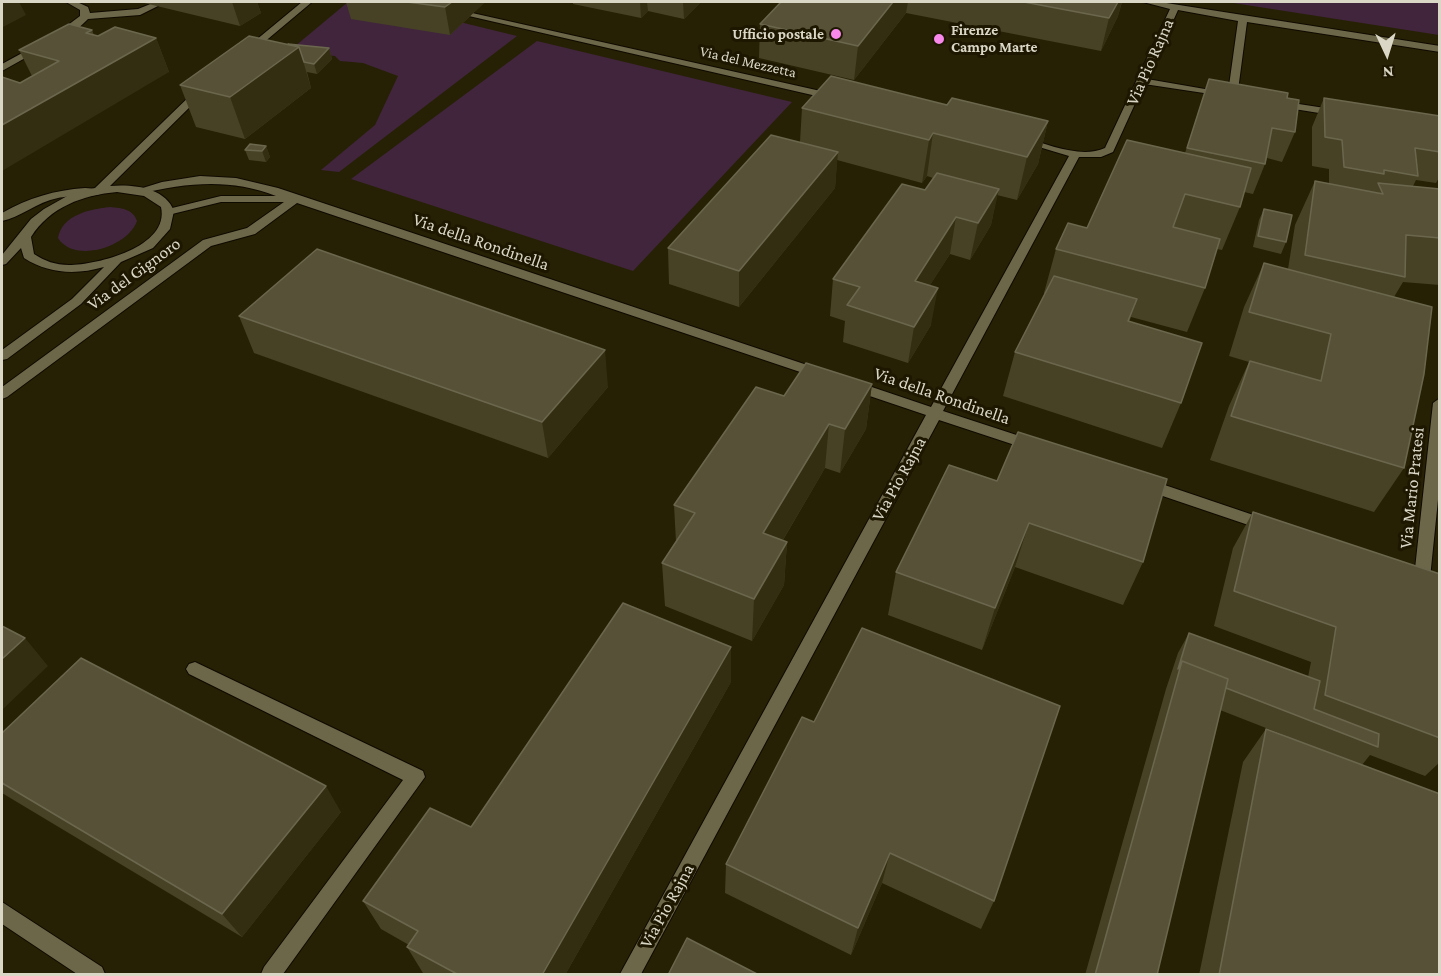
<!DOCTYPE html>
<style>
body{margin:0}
#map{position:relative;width:1441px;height:976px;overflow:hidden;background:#262104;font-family:"Crimson Pro",serif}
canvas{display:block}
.frame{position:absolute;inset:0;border:3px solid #dad7c7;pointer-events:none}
.north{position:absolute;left:1357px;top:24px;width:60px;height:60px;-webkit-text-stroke:4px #1d1700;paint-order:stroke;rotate:176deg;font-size:16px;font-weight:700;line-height:24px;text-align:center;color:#dad7c7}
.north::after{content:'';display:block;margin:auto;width:21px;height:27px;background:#dad7c7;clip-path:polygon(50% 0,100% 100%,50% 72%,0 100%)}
</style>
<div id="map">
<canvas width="1441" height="976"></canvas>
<div class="frame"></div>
<div class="north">N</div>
</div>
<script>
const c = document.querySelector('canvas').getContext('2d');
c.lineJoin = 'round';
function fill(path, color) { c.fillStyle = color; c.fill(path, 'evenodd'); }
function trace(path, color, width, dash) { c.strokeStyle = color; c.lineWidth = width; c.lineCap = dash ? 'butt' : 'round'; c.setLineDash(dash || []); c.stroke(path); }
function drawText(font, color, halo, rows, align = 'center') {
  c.font = font + ' "Crimson Pro",serif'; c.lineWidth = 6; c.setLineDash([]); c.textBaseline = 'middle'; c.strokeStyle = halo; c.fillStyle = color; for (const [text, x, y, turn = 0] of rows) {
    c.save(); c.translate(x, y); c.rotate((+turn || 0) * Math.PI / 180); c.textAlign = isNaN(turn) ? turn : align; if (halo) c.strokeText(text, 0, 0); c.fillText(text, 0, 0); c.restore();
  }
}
fill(new Path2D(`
 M 348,2 L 378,2 L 517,36 L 339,172 L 321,170 L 375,125 L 398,76 L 363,63 L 340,61 L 335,56 L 312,54 L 294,47 Z
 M 1227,2 L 1439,2 L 1439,35 Z
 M 537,41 L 792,102 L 633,271 L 351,179 Z
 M 110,207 C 122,208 133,209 137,221 C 128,247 74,264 58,238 C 62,215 90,209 110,207 Z`), '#40253c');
const lane = new Path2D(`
 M 195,662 L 423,771 L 425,777 L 283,974 L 261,974 L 264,967 L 403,780 L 189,674 L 186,669 L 189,664 Z`);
const street = new Path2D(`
 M 66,2 L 77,2 L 88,7 L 90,13 L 138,9 L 153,3 L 158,6 L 140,15 L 88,19 C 80,27 67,39 56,38 L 56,34 L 80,16 L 80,10 Z
 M 408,2 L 423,2 L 834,94 L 839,97 L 834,100 Z
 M 1143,2 L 1160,2 L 1440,46 L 1440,52 L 1247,22 L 1237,98 L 1144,84 L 1113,152 L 1101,157 L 1079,157 L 943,411 L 1038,442 L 1040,446 L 1033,451 L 939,420 L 641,974 L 620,974 L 926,415 L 846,388 L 844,385 L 851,380 L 931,407 L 1069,156 L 1019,141 L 1024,138 C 1048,144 1081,159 1105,148 L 1170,9 ZM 1178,10 L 1238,21 L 1228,93 L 1147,79 Z
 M 35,46 L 43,48 L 2,71 L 2,64 Z
 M 1279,101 L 1338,110 L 1343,113 L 1338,116 L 1275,106 L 1274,104 Z
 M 200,176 L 236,178 L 278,188 L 825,371 L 827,374 L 825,377 L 815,377 L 297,203 L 255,234 L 211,246 L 7,397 L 2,399 L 2,387 L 203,240 L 247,228 L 284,202 L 221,202 L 168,215 L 162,212 L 164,210 L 221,196 L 276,196 C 230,178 186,183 139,194 L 133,191 L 162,182 Z
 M 85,188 L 98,189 L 104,192 C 97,198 69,195 58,198 C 37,202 19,218 2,221 L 2,213 C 28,198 55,190 85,188 Z
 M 1440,398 L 1440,480 L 1430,578 L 1428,583 L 1422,584 L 1416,583 L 1414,578 L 1433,403 Z
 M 1144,478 L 1271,521 L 1274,525 L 1271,529 L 1266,531 L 1139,488 L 1137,484 L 1139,480 Z
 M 2,902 L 102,967 L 105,974 L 77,974 L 2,924 Z`);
const secondary = new Path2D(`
 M 302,2 L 312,2 L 250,54 L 244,54 L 244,50 Z
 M 197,89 L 206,91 L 110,186 C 132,184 165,187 174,211 L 170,229 L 153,248 L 121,262 L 81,304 L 7,359 L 2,360 L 2,350 L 72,299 L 104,267 C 76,275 49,274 24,258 L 21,248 L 6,264 L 2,265 L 2,255 L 31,219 L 44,209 L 69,195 L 95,188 ZM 117,192 L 144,196 L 161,207 C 170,247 97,265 69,265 C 55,265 45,261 34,254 L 31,237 C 50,207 83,195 117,192 Z`);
trace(lane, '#0f0a00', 2);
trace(street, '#0f0a00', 2);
trace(secondary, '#0f0a00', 2);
fill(lane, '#6d6749');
fill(street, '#6d6749');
fill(secondary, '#6d6749');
fill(new Path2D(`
 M 140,2 L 257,2 L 261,13 L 240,26 Z
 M 346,2 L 485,2 L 450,35 L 351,19 Z
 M 573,2 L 701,2 L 684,19 L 648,11 L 641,18 L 573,4 Z
 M 781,2 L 1122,2 L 1118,16 L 1101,51 L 906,13 L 854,80 L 759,58 L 760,24 Z
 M 92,30 L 94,35 L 98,36 L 156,38 L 169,72 L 20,83 L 32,76 L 19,50 Z
 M 288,44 L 329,48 L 332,59 L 317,74 L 307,72 L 311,88 L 245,139 L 196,127 L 180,85 Z
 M 1209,79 L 1287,98 L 1295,132 L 1282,162 L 1267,158 L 1265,164 L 1253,194 L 1244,192 L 1240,207 L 1222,250 L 1217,249 L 1205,288 L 1187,332 L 1131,317 L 1129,322 L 1181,403 L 1162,448 L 1003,396 L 1015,352 L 1045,294 L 1044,293 L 1056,249 L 1087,228 L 1185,153 Z
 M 1324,98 L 1440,116 L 1440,176 L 1436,183 L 1416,180 L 1413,186 L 1440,189 L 1440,285 L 1403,282 L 1394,297 L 1404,468 L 1374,512 L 1210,460 L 1229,406 L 1249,362 L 1229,356 L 1244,307 L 1264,263 L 1288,269 L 1295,225 L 1315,181 L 1329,184 L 1329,169 L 1312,166 L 1312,127 Z
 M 947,105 L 1048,121 L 1038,164 L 1017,200 L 997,195 L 991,225 L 970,260 L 950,254 L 930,285 L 931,325 L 908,363 L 843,342 L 845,321 L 830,316 L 833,279 L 925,190 L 933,178 L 927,176 L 922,183 L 837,160 L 835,188 L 739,307 L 669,284 L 668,248 L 800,142 L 802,108 Z
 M 266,146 L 270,157 L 266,162 L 249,160 L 245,150 Z
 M 1264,209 L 1286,242 L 1281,254 L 1253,247 L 1259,220 Z
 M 239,316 L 608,387 L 548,458 L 254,353 Z
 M 872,384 L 866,429 L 840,473 L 825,468 L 783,540 L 787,542 L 784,585 L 752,641 L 665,606 L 662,563 L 676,542 L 674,505 L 784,396 Z
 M 949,465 L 1143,562 L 1123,605 L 1015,567 L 982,650 L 888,615 L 896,572 Z
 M 1253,512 L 1440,574 L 1440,762 L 1425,776 L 1370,755 L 1362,765 L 1439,975 L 1199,975 L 1243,762 L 1266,729 L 1289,737 L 1220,710 L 1157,975 L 1085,975 L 1166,689 L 1178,653 L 1189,633 L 1308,677 L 1311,662 L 1214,626 L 1233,548 Z
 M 731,682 L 565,975 L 425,975 L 423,973 L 407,947 L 409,945 L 381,929 L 363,901 Z
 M 802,717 L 994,901 L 981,929 L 882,883 L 851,955 L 725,893 L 726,864 Z
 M 2,733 L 341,812 L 242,937 L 2,793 Z`), '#474226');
fill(new Path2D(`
 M 2,2 L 19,2 L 26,15 L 3,27 L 2,24 Z
 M 232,2 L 257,2 L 261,13 L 240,26 Z
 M 452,2 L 485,2 L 450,35 L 445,7 Z
 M 640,2 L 647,2 L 648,11 L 641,18 Z
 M 683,2 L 701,2 L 684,19 Z
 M 893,2 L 908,2 L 906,13 L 854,80 L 858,46 Z
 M 1118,2 L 1122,2 L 1118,16 L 1101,51 L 1109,18 Z
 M 156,38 L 169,72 L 2,171 L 2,125 Z
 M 299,47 L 311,88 L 245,139 L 230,97 Z
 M 329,48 L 332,59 L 317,74 L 314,64 Z
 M 1048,121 L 1038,164 L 1017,200 L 1027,157 Z
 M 933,133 L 927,176 L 922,183 L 929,140 Z
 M 266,146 L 270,157 L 266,162 L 262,151 Z
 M 838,152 L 835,188 L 739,307 L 739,271 Z
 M 999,189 L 991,225 L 970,260 L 978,223 Z
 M 956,217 L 950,254 L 909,318 L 915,281 Z
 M 938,288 L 931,325 L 908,363 L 914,327 Z
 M 605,350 L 608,387 L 548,458 L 542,422 Z
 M 872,384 L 866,429 L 840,473 L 845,429 Z
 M 829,424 L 825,468 L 761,577 L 763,533 Z
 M 1029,523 L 1015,567 L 982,650 L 995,608 Z
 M 787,542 L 784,585 L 752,641 L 754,599 Z
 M 25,638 L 48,666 L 2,710 L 2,659 Z
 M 731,647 L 731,682 L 565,975 L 542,975 Z
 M 326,786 L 341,812 L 242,937 L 222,914 Z
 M 890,853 L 882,883 L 851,955 L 858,928 Z`), '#332e11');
const building = new Path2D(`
 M 407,2 L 452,2 L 445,7 Z
 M 781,2 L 893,2 L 858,46 L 760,24 Z
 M 1024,2 L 1118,2 L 1109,18 Z
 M 69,24 L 92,30 L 86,33 L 98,36 L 115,27 L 156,38 L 2,125 L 2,77 L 20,83 L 59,61 L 19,50 Z
 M 249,36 L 299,47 L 230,97 L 180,85 Z
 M 288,44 L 329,48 L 314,64 L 304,62 L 299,47 Z
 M 831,76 L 947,105 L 952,98 L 1048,121 L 1027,157 L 933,133 L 929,140 L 802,108 Z
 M 1209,79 L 1288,93 L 1287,98 L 1299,100 L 1295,132 L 1272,128 L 1265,164 L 1187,148 Z
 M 1324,98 L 1440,116 L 1440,152 L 1415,148 L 1418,176 L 1384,170 L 1384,174 L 1344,167 L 1342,140 L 1325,137 Z
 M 771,135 L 838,152 L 739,271 L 668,248 Z
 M 1127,140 L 1251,168 L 1240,207 L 1185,194 L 1173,227 L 1220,239 L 1205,288 L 1056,249 L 1068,223 L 1087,228 Z
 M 250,144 L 266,146 L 262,151 L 245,150 Z
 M 937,173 L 999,189 L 978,223 L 956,217 L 915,281 L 938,288 L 914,327 L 847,305 L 860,287 L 833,279 L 902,184 L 925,190 Z
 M 1315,181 L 1383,194 L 1378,183 L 1440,189 L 1440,238 L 1406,235 L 1405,277 L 1305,255 Z
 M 1264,209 L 1292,215 L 1286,242 L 1258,236 Z
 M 317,249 L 605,350 L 542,422 L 239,316 Z
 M 1264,263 L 1432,307 L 1424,374 L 1404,468 L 1231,416 L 1250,361 L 1321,381 L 1331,334 L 1249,312 Z
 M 1054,276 L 1137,299 L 1128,321 L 1202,343 L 1181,403 L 1015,352 Z
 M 806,363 L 872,384 L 845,429 L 829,424 L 763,533 L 787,542 L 754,599 L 662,563 L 695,513 L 674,505 L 756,387 L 784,396 Z
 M 1018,432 L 1167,479 L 1143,562 L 1029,523 L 995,608 L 896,572 L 949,465 L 997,481 Z
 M 1253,512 L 1440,574 L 1440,738 L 1325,695 L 1336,627 L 1234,591 Z
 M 623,603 L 731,647 L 542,975 L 459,975 L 407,947 L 418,931 L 363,901 L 430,808 L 471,827 Z
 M 2,626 L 25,638 L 2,659 Z
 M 862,628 L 1060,706 L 994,901 L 890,853 L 858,928 L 726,864 L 802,717 L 814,722 Z
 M 1189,633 L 1320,681 L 1314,709 L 1379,734 L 1378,747 L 1226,688 L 1228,679 L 1182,661 L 1178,669 Z
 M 81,658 L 326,786 L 222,914 L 2,783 L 2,733 Z
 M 1182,661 L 1228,679 L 1157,975 L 1095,975 Z
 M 1266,729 L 1440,794 L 1439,975 L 1219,975 Z
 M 687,938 L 759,975 L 668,975 Z`);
fill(building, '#575237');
trace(building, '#6b674e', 1.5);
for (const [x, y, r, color] of [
 [836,34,6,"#f888ea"],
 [939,39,6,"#f888ea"]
]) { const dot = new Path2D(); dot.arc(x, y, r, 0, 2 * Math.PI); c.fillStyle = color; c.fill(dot); trace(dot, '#1d1700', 2); }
drawText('bold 15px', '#dad7c7', '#1d1700', [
 ["Firenze",951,30],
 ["Campo Marte",951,47],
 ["Ufficio postale",824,34,"right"]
], 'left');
drawText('15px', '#dad7c7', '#1d1700', [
 ["Via del Mezzetta",748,62,13]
]);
drawText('18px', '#dad7c7', '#1d1700', [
 ["Via Pio Rajna",1150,62,-66],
 ["Via della Rondinella",481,242,19],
 ["Via del Gignoro",134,274,-36],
 ["Via della Rondinella",942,396,19],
 ["Via Pio Rajna",899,479,-61],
 ["Via Mario Pratesi",1412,488,-84],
 ["Via Pio Rajna",667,906,-61]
]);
</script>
